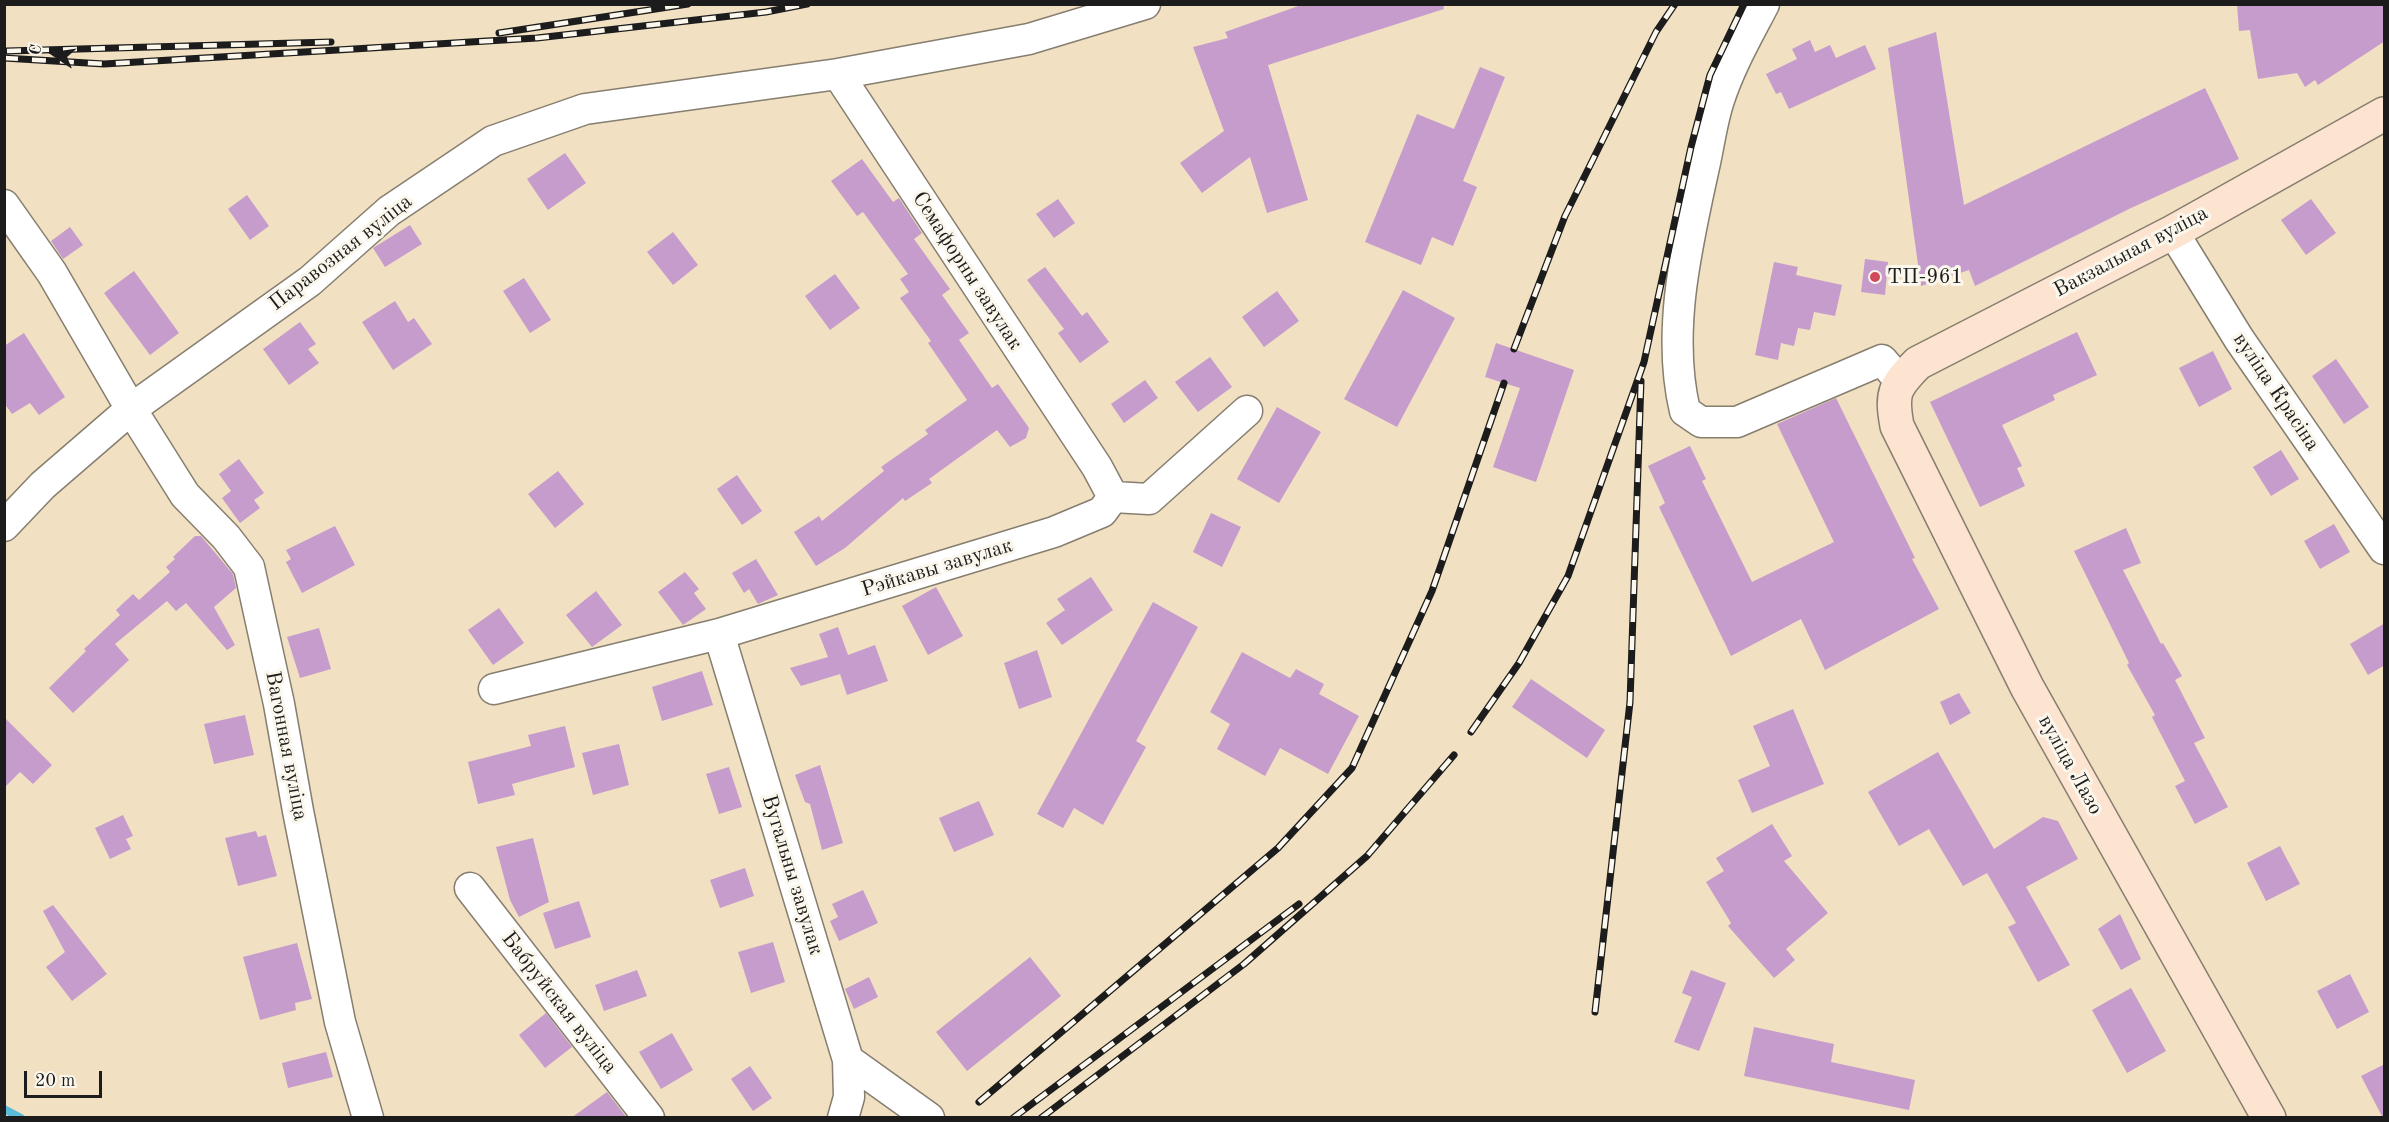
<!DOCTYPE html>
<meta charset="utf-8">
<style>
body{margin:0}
#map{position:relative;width:2389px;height:1122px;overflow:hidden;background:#f1e0c2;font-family:"Old Standard TT",serif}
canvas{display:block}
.frame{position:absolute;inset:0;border:6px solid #1c1c1c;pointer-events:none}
.north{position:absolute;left:24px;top:24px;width:60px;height:60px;-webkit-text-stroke:4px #fbf7ec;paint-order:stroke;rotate:283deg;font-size:16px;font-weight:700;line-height:24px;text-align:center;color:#1c1c1c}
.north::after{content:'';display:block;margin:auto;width:21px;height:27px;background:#1c1c1c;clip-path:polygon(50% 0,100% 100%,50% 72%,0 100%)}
.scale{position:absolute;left:24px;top:1071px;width:78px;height:27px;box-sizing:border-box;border:3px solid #1c1c1c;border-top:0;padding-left:8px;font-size:18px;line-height:21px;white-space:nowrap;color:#1c1c1c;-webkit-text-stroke:4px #fbf7ec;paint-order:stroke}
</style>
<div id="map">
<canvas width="2389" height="1122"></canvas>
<div class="frame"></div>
<div class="north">С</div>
<div class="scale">20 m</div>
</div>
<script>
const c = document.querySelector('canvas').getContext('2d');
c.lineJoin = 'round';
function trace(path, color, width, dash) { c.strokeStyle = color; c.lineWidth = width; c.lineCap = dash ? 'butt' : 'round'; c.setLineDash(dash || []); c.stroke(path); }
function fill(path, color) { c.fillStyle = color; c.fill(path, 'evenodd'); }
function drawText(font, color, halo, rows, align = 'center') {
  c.font = font + ' "Old Standard TT",serif'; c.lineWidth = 6; c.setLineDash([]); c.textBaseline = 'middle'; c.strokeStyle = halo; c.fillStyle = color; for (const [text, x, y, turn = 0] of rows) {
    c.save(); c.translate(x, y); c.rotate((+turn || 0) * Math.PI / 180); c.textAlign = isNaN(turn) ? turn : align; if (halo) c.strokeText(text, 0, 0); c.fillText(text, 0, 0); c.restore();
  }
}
trace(new Path2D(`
 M 4,1109 L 21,1118`), '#5bbcd9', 8);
fill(new Path2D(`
 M 1304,4 L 1443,4 L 1444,9 L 1268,65 L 1308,200 L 1267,213 L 1250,157 L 1202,193 L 1180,163 L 1224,131 L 1193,47 L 1228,38 L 1225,32 Z
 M 2237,4 L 2385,4 L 2385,41 L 2318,85 L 2315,80 L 2305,87 L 2297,73 L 2258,79 L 2250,30 L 2239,31 Z
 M 1936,32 L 1964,205 L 2205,88 L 2239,159 L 2131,208 L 1975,286 L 1969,270 L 1921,286 L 1888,48 Z
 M 1810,40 L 1815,52 L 1830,45 L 1836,58 L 1865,45 L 1876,69 L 1789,109 L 1781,92 L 1776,94 L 1766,74 L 1797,59 L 1792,49 Z
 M 1480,67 L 1505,77 L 1463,181 L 1477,187 L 1453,246 L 1432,237 L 1421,265 L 1365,242 L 1417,114 L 1454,129 Z
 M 565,153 L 586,183 L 548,210 L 527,179 Z
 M 862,159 L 893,202 L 899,198 L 922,233 L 914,239 L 950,289 L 942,295 L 969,333 L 959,340 L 992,388 L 998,384 L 1029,428 L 1026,438 L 1010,447 L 997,430 L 929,479 L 932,483 L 905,501 L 903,498 L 845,548 L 816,566 L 794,532 L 819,516 L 822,521 L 884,471 L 881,467 L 928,434 L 925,430 L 967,400 L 928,343 L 931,341 L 900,298 L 909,292 L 900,279 L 908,274 L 863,212 L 857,216 L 831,181 Z
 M 247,195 L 269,226 L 250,240 L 228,209 Z
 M 1058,199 L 1075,223 L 1054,238 L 1036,214 Z
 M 2311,199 L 2336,233 L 2306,255 L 2281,220 Z
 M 410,225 L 422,244 L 385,267 L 373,248 Z
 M 70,227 L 83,245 L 63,259 L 51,241 Z
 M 673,232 L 698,265 L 673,285 L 647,252 Z
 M 1865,259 L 1888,262 L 1885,295 L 1861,292 Z
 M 1774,262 L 1798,267 L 1796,275 L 1842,285 L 1835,316 L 1814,312 L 1810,330 L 1798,328 L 1794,346 L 1781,343 L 1778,360 L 1755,355 Z
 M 1045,267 L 1082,316 L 1087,312 L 1109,342 L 1080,363 L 1058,333 L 1064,329 L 1027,280 Z
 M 134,271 L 179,333 L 150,355 L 104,293 Z
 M 835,274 L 860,308 L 830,330 L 805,296 Z
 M 524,278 L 551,320 L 530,333 L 503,291 Z
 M 1403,290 L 1455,318 L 1397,427 L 1344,399 Z
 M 1277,291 L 1299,321 L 1264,347 L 1242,317 Z
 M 395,301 L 408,322 L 414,318 L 432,344 L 393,370 L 362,322 Z
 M 300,322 L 316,344 L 308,349 L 319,363 L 289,385 L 263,349 Z
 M 2077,332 L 2097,375 L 2053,395 L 2055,400 L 2002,425 L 2022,466 L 2017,468 L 2025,486 L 1980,507 L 1930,402 Z
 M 24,333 L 65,397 L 39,415 L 30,403 L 12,414 L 4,403 L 4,346 Z
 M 1496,343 L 1574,370 L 1536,482 L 1493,467 L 1520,388 L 1485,377 Z
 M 2213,351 L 2232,389 L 2199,407 L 2179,368 Z
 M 1210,357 L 1232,387 L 1198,412 L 1175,382 Z
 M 2336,359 L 2369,407 L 2344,424 L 2312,376 Z
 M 1145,380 L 1158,398 L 1124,423 L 1111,404 Z
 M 1836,398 L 1915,558 L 1912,559 L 1939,609 L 1825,670 L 1801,619 L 1731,656 L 1659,507 L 1665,503 L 1648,466 L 1690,446 L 1706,479 L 1702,481 L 1752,582 L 1834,542 L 1777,424 Z
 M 1277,407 L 1321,432 L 1279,503 L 1237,479 Z
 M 2281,450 L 2299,479 L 2271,496 L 2253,467 Z
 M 239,459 L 264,493 L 254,500 L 260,508 L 240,523 L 222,498 L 231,491 L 219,474 Z
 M 558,471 L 584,504 L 555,528 L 528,494 Z
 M 737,475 L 762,511 L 742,525 L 717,489 Z
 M 1211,513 L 1241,527 L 1222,567 L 1193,552 Z
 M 2334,524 L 2350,552 L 2320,569 L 2304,541 Z
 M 335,526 L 355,565 L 302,593 L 286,562 L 291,559 L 286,550 Z
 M 2126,528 L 2141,563 L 2123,570 L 2161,644 L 2163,643 L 2182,676 L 2175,680 L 2205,738 L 2194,743 L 2228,807 L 2195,824 L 2175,786 L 2185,781 L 2152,717 L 2155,715 L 2127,665 L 2129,663 L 2074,551 Z
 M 195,536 L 201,536 L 233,574 L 236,588 L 214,607 L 235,645 L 227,650 L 186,603 L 176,611 L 167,601 L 115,644 L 129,660 L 73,713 L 49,688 L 86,651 L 84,649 L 120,615 L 116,610 L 133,594 L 139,600 L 170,572 L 166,567 L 175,559 L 173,557 Z
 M 756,559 L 778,595 L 758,604 L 749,589 L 744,593 L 732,573 Z
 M 685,572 L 699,589 L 694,593 L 706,609 L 683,625 L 658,592 Z
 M 1091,577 L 1113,610 L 1062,645 L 1046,623 L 1065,610 L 1057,599 Z
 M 936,587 L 963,636 L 928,655 L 902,606 Z
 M 596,591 L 622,625 L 592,647 L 566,615 Z
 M 1153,602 L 1198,627 L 1136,741 L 1146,747 L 1103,825 L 1074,808 L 1063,828 L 1037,814 Z
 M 499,608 L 524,643 L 493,665 L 468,630 Z
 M 2385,623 L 2385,665 L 2368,675 L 2350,644 Z
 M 838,627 L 848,655 L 875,645 L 888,681 L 847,695 L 840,674 L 801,686 L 790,668 L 828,657 L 819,634 Z
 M 319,628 L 331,669 L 300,678 L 287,637 Z
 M 1037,650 L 1052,697 L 1019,709 L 1004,663 Z
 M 1242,652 L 1290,678 L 1296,669 L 1324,684 L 1319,694 L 1359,716 L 1328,774 L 1280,748 L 1265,776 L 1217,749 L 1230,724 L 1210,712 Z
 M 702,671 L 713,705 L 662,721 L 652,687 Z
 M 1531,679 L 1605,730 L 1587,758 L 1512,707 Z
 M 1959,693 L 1971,713 L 1950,725 L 1940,702 Z
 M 1793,709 L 1824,784 L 1752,813 L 1738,780 L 1770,766 L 1753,726 Z
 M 245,715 L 254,755 L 214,764 L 204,724 Z
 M 4,717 L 52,765 L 33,784 L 20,772 L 4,788 Z
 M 565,726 L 575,767 L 512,784 L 515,795 L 478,804 L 468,762 L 531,746 L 528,735 Z
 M 619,744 L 629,785 L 593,795 L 582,753 Z
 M 1938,752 L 1994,849 L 2043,817 L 2058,821 L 2078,859 L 2026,887 L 2070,965 L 2038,982 L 2008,927 L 2016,923 L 1987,873 L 1963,886 L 1929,829 L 1899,846 L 1868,792 Z
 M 820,765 L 843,843 L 822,850 L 810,804 L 805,802 L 795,775 Z
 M 729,767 L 742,807 L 719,814 L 706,774 Z
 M 979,801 L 994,835 L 954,852 L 939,818 Z
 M 123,815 L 133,836 L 126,839 L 131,849 L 110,859 L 95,828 Z
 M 1772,824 L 1792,856 L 1784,861 L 1828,913 L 1786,949 L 1795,960 L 1774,978 L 1728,926 L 1731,923 L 1706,882 L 1724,871 L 1716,858 Z
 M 256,831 L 258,837 L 266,835 L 277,876 L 238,886 L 225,838 Z
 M 533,838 L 549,902 L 519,917 L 510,900 L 496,847 Z
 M 2280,846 L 2300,884 L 2266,901 L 2247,863 Z
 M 745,868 L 754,896 L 720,908 L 710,880 Z
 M 863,890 L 878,923 L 839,941 L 830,921 L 838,917 L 832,904 Z
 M 579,901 L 591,937 L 555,949 L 543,913 Z
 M 53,905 L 107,974 L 72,1001 L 46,967 L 65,952 L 43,911 Z
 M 2120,914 L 2141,959 L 2121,970 L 2098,929 Z
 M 773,942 L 785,982 L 751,993 L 738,952 Z
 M 297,943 L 312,999 L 295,1003 L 296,1010 L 260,1020 L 243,957 Z
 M 1030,957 L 1061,996 L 967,1071 L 936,1032 Z
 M 637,970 L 647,996 L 604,1011 L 595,985 Z
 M 1691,970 L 1726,983 L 1699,1051 L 1674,1042 L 1692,997 L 1682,993 Z
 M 2350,974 L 2369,1012 L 2337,1029 L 2317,991 Z
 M 869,977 L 878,997 L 854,1009 L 845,989 Z
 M 2131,988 L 2166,1051 L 2127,1073 L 2092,1010 Z
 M 546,1013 L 572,1047 L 545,1068 L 519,1035 Z
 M 1754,1027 L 1834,1044 L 1831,1062 L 1915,1080 L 1909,1110 L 1744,1076 Z
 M 672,1033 L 693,1070 L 661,1089 L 639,1052 Z
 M 326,1052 L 333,1077 L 288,1088 L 282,1063 Z
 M 2385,1064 L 2385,1118 L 2383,1118 L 2361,1076 Z
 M 750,1066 L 772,1098 L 753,1111 L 731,1079 Z
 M 607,1092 L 627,1118 L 571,1118 Z`), '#c69ccc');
const street = new Path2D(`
 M 1764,4 C 1748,35 1730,66 1719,100 C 1712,121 1709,145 1704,167 C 1687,245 1666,332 1685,411 L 1701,422 L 1737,422 L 1882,360 L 1900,381
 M 4,205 L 52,273 L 131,409 L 185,495 L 226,537 L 249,567 L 279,704 L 298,811 L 340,1022 L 368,1118
 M 2173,232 L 2239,339 L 2384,549
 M 1113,497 L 1149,499 L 1247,411
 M 4,526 L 43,485 L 131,409 L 310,281 L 389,211 L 493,141 L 585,109 L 838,74 L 1029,39 L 1145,4
 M 719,634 L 848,1060 L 849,1097 L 843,1118
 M 494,689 L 719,634 L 1054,532 L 1102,512 L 1113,497 L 1097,467 L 838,74
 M 470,888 L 649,1118
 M 848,1060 L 929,1118`);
const secondary = new Path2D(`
 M 2269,1118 L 2027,687 L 1897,426 C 1891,393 1894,387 1918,363 L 2173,232 L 2384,114`);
trace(street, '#867e6f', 33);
trace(secondary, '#867e6f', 36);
trace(street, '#fff', 30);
trace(secondary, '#fde4d1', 33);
const rail = new Path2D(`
 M 499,33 L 688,4
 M 7,51 L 331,42
 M 4,58 L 104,64 L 537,38 L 766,12 L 807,4
 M 1514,349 L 1565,216 L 1656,32 L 1675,4
 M 1471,732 L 1519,663 L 1568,576 L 1644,362 L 1691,147 L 1710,75 L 1744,4
 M 1595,1012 L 1630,702 L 1641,381
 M 979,1102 L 1278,848 L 1352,768 L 1432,591 L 1504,383
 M 1013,1118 L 1299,904
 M 1041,1118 L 1244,964 L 1367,856 L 1454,755`);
trace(rail, '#1c1c1c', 7);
trace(rail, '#fbf7ec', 4.5, [14]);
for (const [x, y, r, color] of [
 [1875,277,6,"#d1495b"]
]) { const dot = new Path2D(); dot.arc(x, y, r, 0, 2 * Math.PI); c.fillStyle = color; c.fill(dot); trace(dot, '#fbf7ec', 2); }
drawText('21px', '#1c1c1c', '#fbf7ec', [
 ["Вакзальная вуліца",2131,252,-28],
 ["Паравозная вуліца",341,253,-38],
 ["Семафорны завулак",967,271,57],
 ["вуліца Красіна",2276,392,56],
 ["Рэйкавы завулак",937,568,-17],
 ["Вагонная вуліца",286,746,79],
 ["вуліца Лазо",2070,765,61],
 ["Вугальны завулак",792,875,73],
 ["Бабруйская вуліца",559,1003,52]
]);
drawText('21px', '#1c1c1c', '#fbf7ec', [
 ["ТП-961",1887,277]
], 'left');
</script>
